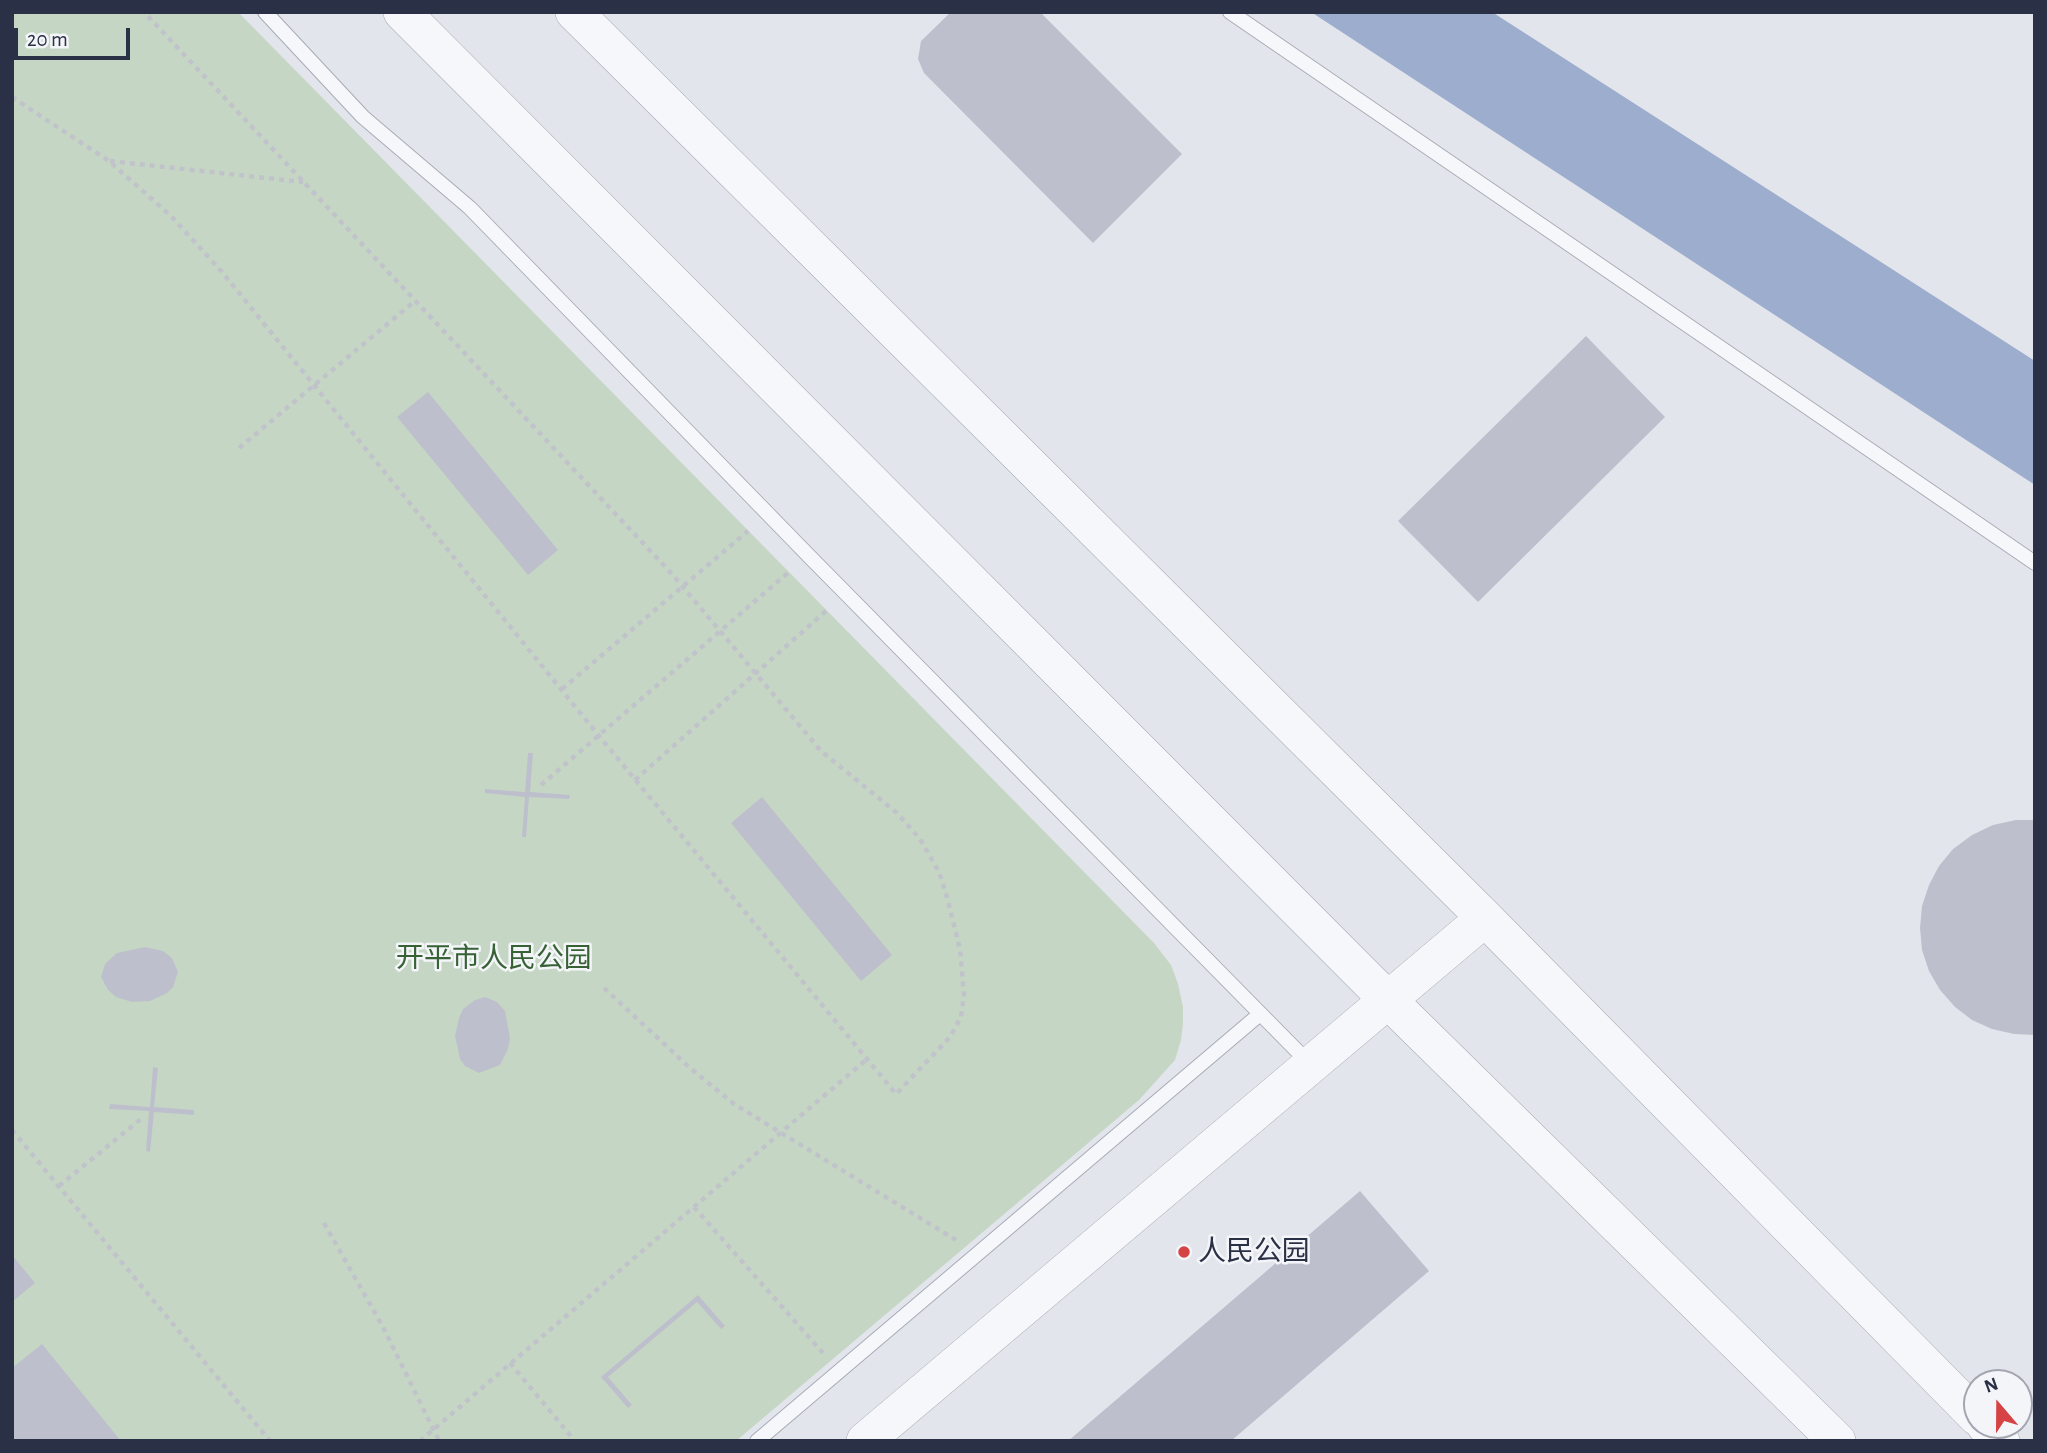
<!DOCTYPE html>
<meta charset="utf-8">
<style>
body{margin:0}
#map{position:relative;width:2047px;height:1453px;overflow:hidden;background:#e3e5ec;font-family:"Alegreya Sans",sans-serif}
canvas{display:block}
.frame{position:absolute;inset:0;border:14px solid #2a3045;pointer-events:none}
.north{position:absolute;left:1963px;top:1369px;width:70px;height:70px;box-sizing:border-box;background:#f3f5f9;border:2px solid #a3a6b1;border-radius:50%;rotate:340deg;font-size:19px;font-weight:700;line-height:28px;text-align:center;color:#2a3045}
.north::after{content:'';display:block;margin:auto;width:24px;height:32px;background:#d64344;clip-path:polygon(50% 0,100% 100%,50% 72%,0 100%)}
.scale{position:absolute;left:14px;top:28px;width:116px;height:32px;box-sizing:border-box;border:4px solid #2a3045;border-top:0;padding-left:9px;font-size:21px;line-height:24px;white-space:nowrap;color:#2a3045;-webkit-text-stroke:5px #f3f5f9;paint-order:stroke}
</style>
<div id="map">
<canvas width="2047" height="1453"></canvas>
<div class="frame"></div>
<div class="north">N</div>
<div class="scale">20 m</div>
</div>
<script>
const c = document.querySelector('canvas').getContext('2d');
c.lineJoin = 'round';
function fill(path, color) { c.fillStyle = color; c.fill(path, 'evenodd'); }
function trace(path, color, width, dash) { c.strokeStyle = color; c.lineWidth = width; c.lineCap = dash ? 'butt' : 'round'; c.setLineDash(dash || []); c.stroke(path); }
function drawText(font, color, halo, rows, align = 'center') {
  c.font = font + ' "Alegreya Sans","Noto Sans SC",sans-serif'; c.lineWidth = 5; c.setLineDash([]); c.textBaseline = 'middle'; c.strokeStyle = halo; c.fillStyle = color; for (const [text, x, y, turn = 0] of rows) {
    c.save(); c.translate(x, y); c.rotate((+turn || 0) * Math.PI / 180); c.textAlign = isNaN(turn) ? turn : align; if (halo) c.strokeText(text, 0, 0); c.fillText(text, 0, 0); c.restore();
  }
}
fill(new Path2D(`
 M 12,12 L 238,12 L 1154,943 L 1171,965 L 1178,984 L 1183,1007 L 1183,1023 L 1181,1040 L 1175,1060 L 1139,1100 L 736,1441 L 12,1441 Z`), '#c6d6c4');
fill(new Path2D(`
 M 1311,12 L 1492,12 L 2035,361 L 2035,485 Z`), '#9dadcd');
fill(new Path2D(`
 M 951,12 L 1040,12 L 1182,154 L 1093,243 L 924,73 L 918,59 L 921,41 Z
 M 1586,336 L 1665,417 L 1478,602 L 1398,521 Z
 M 428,392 L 558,550 L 528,575 L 397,417 Z
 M 528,753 L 533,753 L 530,792 L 570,795 L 569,799 L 529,797 L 526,837 L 522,837 L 525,797 L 485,793 L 485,789 L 525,792 Z
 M 762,797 L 892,955 L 861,981 L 731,823 Z
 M 2016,820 L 2035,820 L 2035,1035 L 2014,1034 L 1992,1029 L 1972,1020 L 1955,1007 L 1940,990 L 1929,971 L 1922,950 L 1920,928 L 1922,906 L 1929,885 L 1939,866 L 1953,849 L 1972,835 L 1993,825 Z
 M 145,947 L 163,951 L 172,958 L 178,972 L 173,987 L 167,993 L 150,1001 L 132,1002 L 116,997 L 108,990 L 101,977 L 105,964 L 117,953 Z
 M 485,997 L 497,1002 L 505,1011 L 510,1038 L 508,1049 L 500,1065 L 479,1073 L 465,1066 L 460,1059 L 455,1036 L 459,1018 L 463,1009 L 475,1000 Z
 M 153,1067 L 158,1068 L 154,1107 L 194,1110 L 194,1115 L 154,1112 L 150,1152 L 146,1151 L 149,1111 L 109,1109 L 110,1104 L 150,1107 Z
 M 1360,1191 L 1429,1271 L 1231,1441 L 1068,1441 Z
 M 12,1255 L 35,1283 L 12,1302 Z
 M 698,1295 L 725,1326 L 721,1329 L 697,1302 L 608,1377 L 632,1405 L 628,1408 L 601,1377 Z
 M 42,1344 L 121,1441 L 12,1441 L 12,1368 Z`), '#bdc0cc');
const service = new Path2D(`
 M 265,12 L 363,117 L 470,208 L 808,555 L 1310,1064
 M 1230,12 L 2035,563
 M 757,1441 L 1260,1014`);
const tertiary = new Path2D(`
 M 402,12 L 1387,999 L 1837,1441
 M 574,12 L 1485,918 L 1977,1417
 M 1985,1425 L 2001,1441
 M 865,1441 L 1485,918`);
trace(service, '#a8abb7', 16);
trace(tertiary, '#a8abb7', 38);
trace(new Path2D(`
 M 12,97 L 109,161 L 171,216 L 222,272 L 599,736 L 896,1094 L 950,1037 L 961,1017 L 964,995 L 960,949 L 947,897 L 939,872 L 920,839 L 897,813 L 821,751 L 672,574 L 144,12
 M 110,161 L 303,182
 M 239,448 L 415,301
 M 562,689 L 748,531
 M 635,780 L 826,611
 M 541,785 L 789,572
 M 604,988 L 689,1067 L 734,1104 L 956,1240
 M 12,1130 L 270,1441
 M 59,1186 L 142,1118
 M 694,1207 L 823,1353
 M 324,1223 L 383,1327 L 439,1441
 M 510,1363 L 575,1441
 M 420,1441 L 867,1059`), '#c1c3cb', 4.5, [5, 5]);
trace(service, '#f6f7fa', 14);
trace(tertiary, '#f6f7fa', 37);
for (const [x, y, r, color] of [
 [1184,1252,7,"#d64344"]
]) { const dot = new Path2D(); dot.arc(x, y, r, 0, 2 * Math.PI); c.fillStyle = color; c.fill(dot); trace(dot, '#f3f5f9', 2.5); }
drawText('28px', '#386236', '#f3f5f9', [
 ["开平市人民公园",494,959]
]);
drawText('28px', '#2a3045', '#f3f5f9', [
 ["人民公园",1198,1252]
], 'left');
</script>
